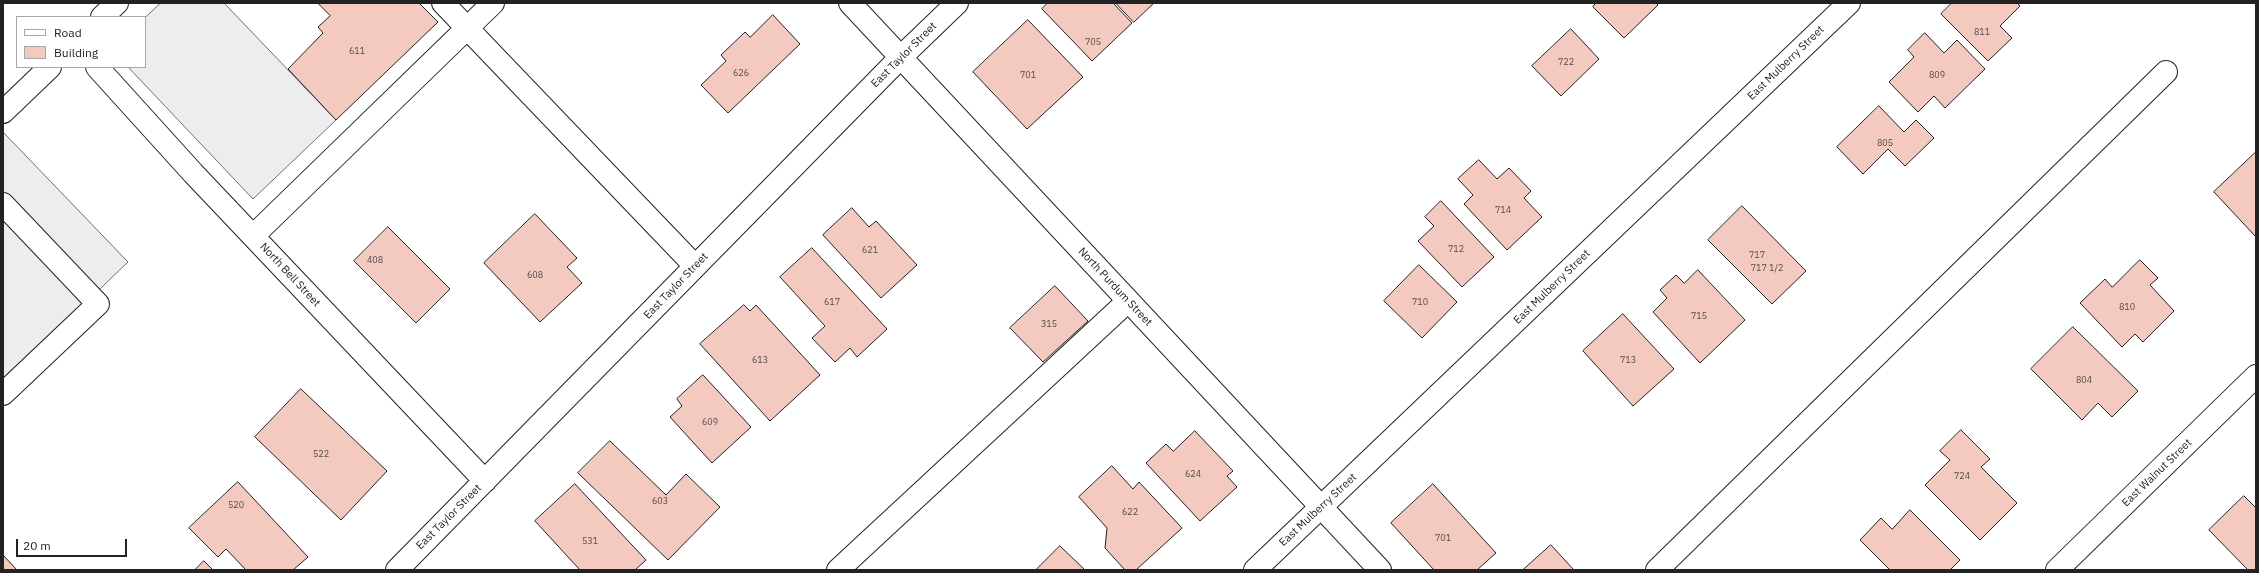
<!DOCTYPE html>
<style>
body{margin:0}
#map{position:relative;width:2259px;height:573px;overflow:hidden;background:#fff;font-family:"IBM Plex Sans",sans-serif}
canvas{display:block}
.frame{position:absolute;inset:0;border:4px solid #222;pointer-events:none}
.legend{position:absolute;left:16px;top:16px;width:130px;height:52px;box-sizing:border-box;background:#fff;border:1px solid #a7a7a7;margin:0;padding:5px 7px;list-style:none;font-size:12px;color:#222}
.legend li{display:flex;align-items:center;gap:8px;height:20px}
.legend b{width:20px;border:1px solid #a7a7a7}
.scale{position:absolute;left:16px;top:539px;width:111px;height:18px;box-sizing:border-box;border:2px solid #222;border-top:0;padding-left:5px;font-size:12px;line-height:14px;white-space:nowrap;color:#222;-webkit-text-stroke:3px #fff;paint-order:stroke}
</style>
<div id="map">
<canvas width="2259" height="573"></canvas>
<div class="frame"></div>
<ul class="legend">
<li><b style="height:5px;background:#fff"></b>Road</li>
<li><b style="height:11px;background:#f3c9c0"></b>Building</li>
</ul>
<div class="scale">20 m</div>
</div>
<script>
const c = document.querySelector('canvas').getContext('2d');
c.lineJoin = 'round';
function fill(path, color) { c.fillStyle = color; c.fill(path, 'evenodd'); }
function trace(path, color, width, dash) { c.strokeStyle = color; c.lineWidth = width; c.lineCap = dash ? 'butt' : 'round'; c.setLineDash(dash || []); c.stroke(path); }
function drawText(font, color, halo, rows, align = 'center') {
  c.font = font + ' "IBM Plex Sans",sans-serif'; c.lineWidth = 3; c.setLineDash([]); c.textBaseline = 'middle'; c.strokeStyle = halo; c.fillStyle = color; for (const [text, x, y, turn = 0] of rows) {
    c.save(); c.translate(x, y); c.rotate((+turn || 0) * Math.PI / 180); c.textAlign = isNaN(turn) ? turn : align; if (halo) c.strokeText(text, 0, 0); c.fillText(text, 0, 0); c.restore();
  }
}
const parking = new Path2D(`
 M 161,3 L 224,3 L 336,120 L 253,199 L 128,67 L 145,67 L 145,18 Z
 M 3,132 L 128,262 L 3,382 Z`);
fill(parking, '#ededed');
trace(parking, '#6f6f6f', 1);
const building = new Path2D(`
 M 318,3 L 419,3 L 438,22 L 336,120 L 288,69 L 323,33 L 318,27 L 330,16 Z
 M 1048,3 L 1113,3 L 1132,23 L 1092,61 L 1042,9 Z
 M 1116,3 L 1154,3 L 1134,22 Z
 M 1596,3 L 1656,3 L 1658,5 L 1624,38 L 1593,7 Z
 M 1952,3 L 2017,3 L 2020,6 L 2000,26 L 2012,38 L 1988,61 L 1941,14 Z
 M 773,15 L 800,44 L 728,113 L 701,85 L 726,61 L 721,55 L 745,32 L 750,37 Z
 M 1028,20 L 1083,77 L 1027,129 L 973,72 Z
 M 1571,29 L 1599,59 L 1561,96 L 1532,66 Z
 M 1925,33 L 1944,53 L 1957,40 L 1985,69 L 1945,108 L 1934,96 L 1918,112 L 1889,82 L 1914,57 L 1908,50 Z
 M 1879,106 L 1904,132 L 1916,120 L 1934,138 L 1905,166 L 1888,149 L 1863,174 L 1837,147 Z
 M 2256,152 L 2256,237 L 2214,192 Z
 M 1479,160 L 1497,179 L 1509,168 L 1531,191 L 1524,198 L 1542,217 L 1507,250 L 1464,204 L 1473,195 L 1458,179 Z
 M 1441,201 L 1494,257 L 1462,287 L 1418,241 L 1434,226 L 1425,217 Z
 M 1742,206 L 1806,271 L 1772,304 L 1708,240 Z
 M 852,208 L 869,227 L 876,221 L 917,265 L 881,298 L 823,235 Z
 M 535,214 L 577,258 L 567,267 L 582,283 L 540,322 L 484,263 Z
 M 388,227 L 450,289 L 416,323 L 354,261 Z
 M 812,248 L 887,329 L 857,357 L 850,348 L 835,362 L 812,338 L 825,326 L 780,277 Z
 M 2140,260 L 2158,278 L 2150,285 L 2174,311 L 2143,342 L 2135,334 L 2122,347 L 2080,303 L 2105,279 L 2112,287 Z
 M 1419,265 L 1457,302 L 1422,338 L 1384,301 Z
 M 1698,270 L 1745,320 L 1700,363 L 1653,312 L 1667,298 L 1660,290 L 1676,275 L 1684,283 Z
 M 1055,286 L 1088,321 L 1043,362 L 1010,328 Z
 M 744,305 L 750,311 L 756,305 L 820,375 L 770,421 L 700,344 Z
 M 1623,314 L 1674,369 L 1633,406 L 1583,351 Z
 M 2073,327 L 2138,391 L 2112,417 L 2098,403 L 2082,420 L 2031,369 Z
 M 703,375 L 751,427 L 712,463 L 670,417 L 682,406 L 677,399 Z
 M 301,389 L 387,471 L 341,520 L 255,437 Z
 M 1961,430 L 1990,459 L 1981,467 L 2017,503 L 1980,540 L 1925,485 L 1950,460 L 1940,451 Z
 M 1195,431 L 1233,471 L 1227,476 L 1237,487 L 1200,521 L 1146,463 L 1166,444 L 1173,451 Z
 M 610,441 L 666,495 L 686,474 L 720,507 L 668,560 L 578,473 Z
 M 1112,466 L 1133,489 L 1139,482 L 1182,528 L 1136,570 L 1125,570 L 1105,548 L 1107,528 L 1079,497 Z
 M 238,482 L 308,557 L 293,570 L 246,570 L 226,549 L 218,557 L 189,528 Z
 M 575,484 L 646,560 L 635,570 L 580,570 L 535,521 Z
 M 1433,484 L 1496,553 L 1477,570 L 1434,570 L 1391,523 Z
 M 2244,496 L 2256,508 L 2256,570 L 2248,570 L 2209,530 Z
 M 1910,510 L 1960,560 L 1950,570 L 1890,570 L 1860,540 L 1881,518 L 1892,529 Z
 M 1551,545 L 1574,570 L 1523,570 Z
 M 1060,546 L 1085,570 L 1036,570 Z
 M 3,555 L 17,570 L 3,570 Z
 M 204,561 L 213,570 L 195,570 Z`);
fill(building, '#f3c9c0');
trace(building, '#222', 1);
const minor = new Path2D(`
 M 443,3 L 695,266
 M 850,3 L 1380,570
 M 102,17 L 117,3
 M 97,67 L 193,173 L 485,481
 M 3,112 L 50,67
 M 3,204 L 98,304 L 3,394
 M 253,236 L 493,3
 M 397,570 L 901,57 L 957,3
 M 838,570 L 1128,301
 M 1255,570 L 1849,3
 M 1657,570 L 2166,72
 M 2057,570 L 2256,376`);
trace(minor, '#222', 24);
trace(minor, '#fff', 22);
drawText('9px', '#564c4a', null, [
 ["811",1982,32],
 ["705",1093,42],
 ["611",357,51],
 ["722",1566,62],
 ["626",741,73],
 ["701",1028,75],
 ["809",1937,75],
 ["805",1885,143],
 ["714",1503,210],
 ["712",1456,249],
 ["621",870,250],
 ["717",1757,255],
 ["408",375,260],
 ["717 1/2",1767,268],
 ["608",535,275],
 ["617",832,302],
 ["710",1420,302],
 ["810",2127,307],
 ["715",1699,316],
 ["315",1049,324],
 ["613",760,360],
 ["713",1628,360],
 ["804",2084,380],
 ["609",710,422],
 ["522",321,454],
 ["624",1193,474],
 ["724",1962,476],
 ["603",660,501],
 ["520",236,505],
 ["622",1130,512],
 ["701",1443,538],
 ["531",590,541]
]);
drawText('11px', '#222', '#fff', [
 ["East Taylor Street",904,55,-45],
 ["East Mulberry Street",1786,63,-44],
 ["North Bell Street",290,275,47],
 ["East Taylor Street",676,286,-46],
 ["North Purdum Street",1115,287,47],
 ["East Mulberry Street",1552,287,-44],
 ["East Walnut Street",2157,473,-44],
 ["East Mulberry Street",1318,510,-43],
 ["East Taylor Street",449,517,-45]
]);
</script>
